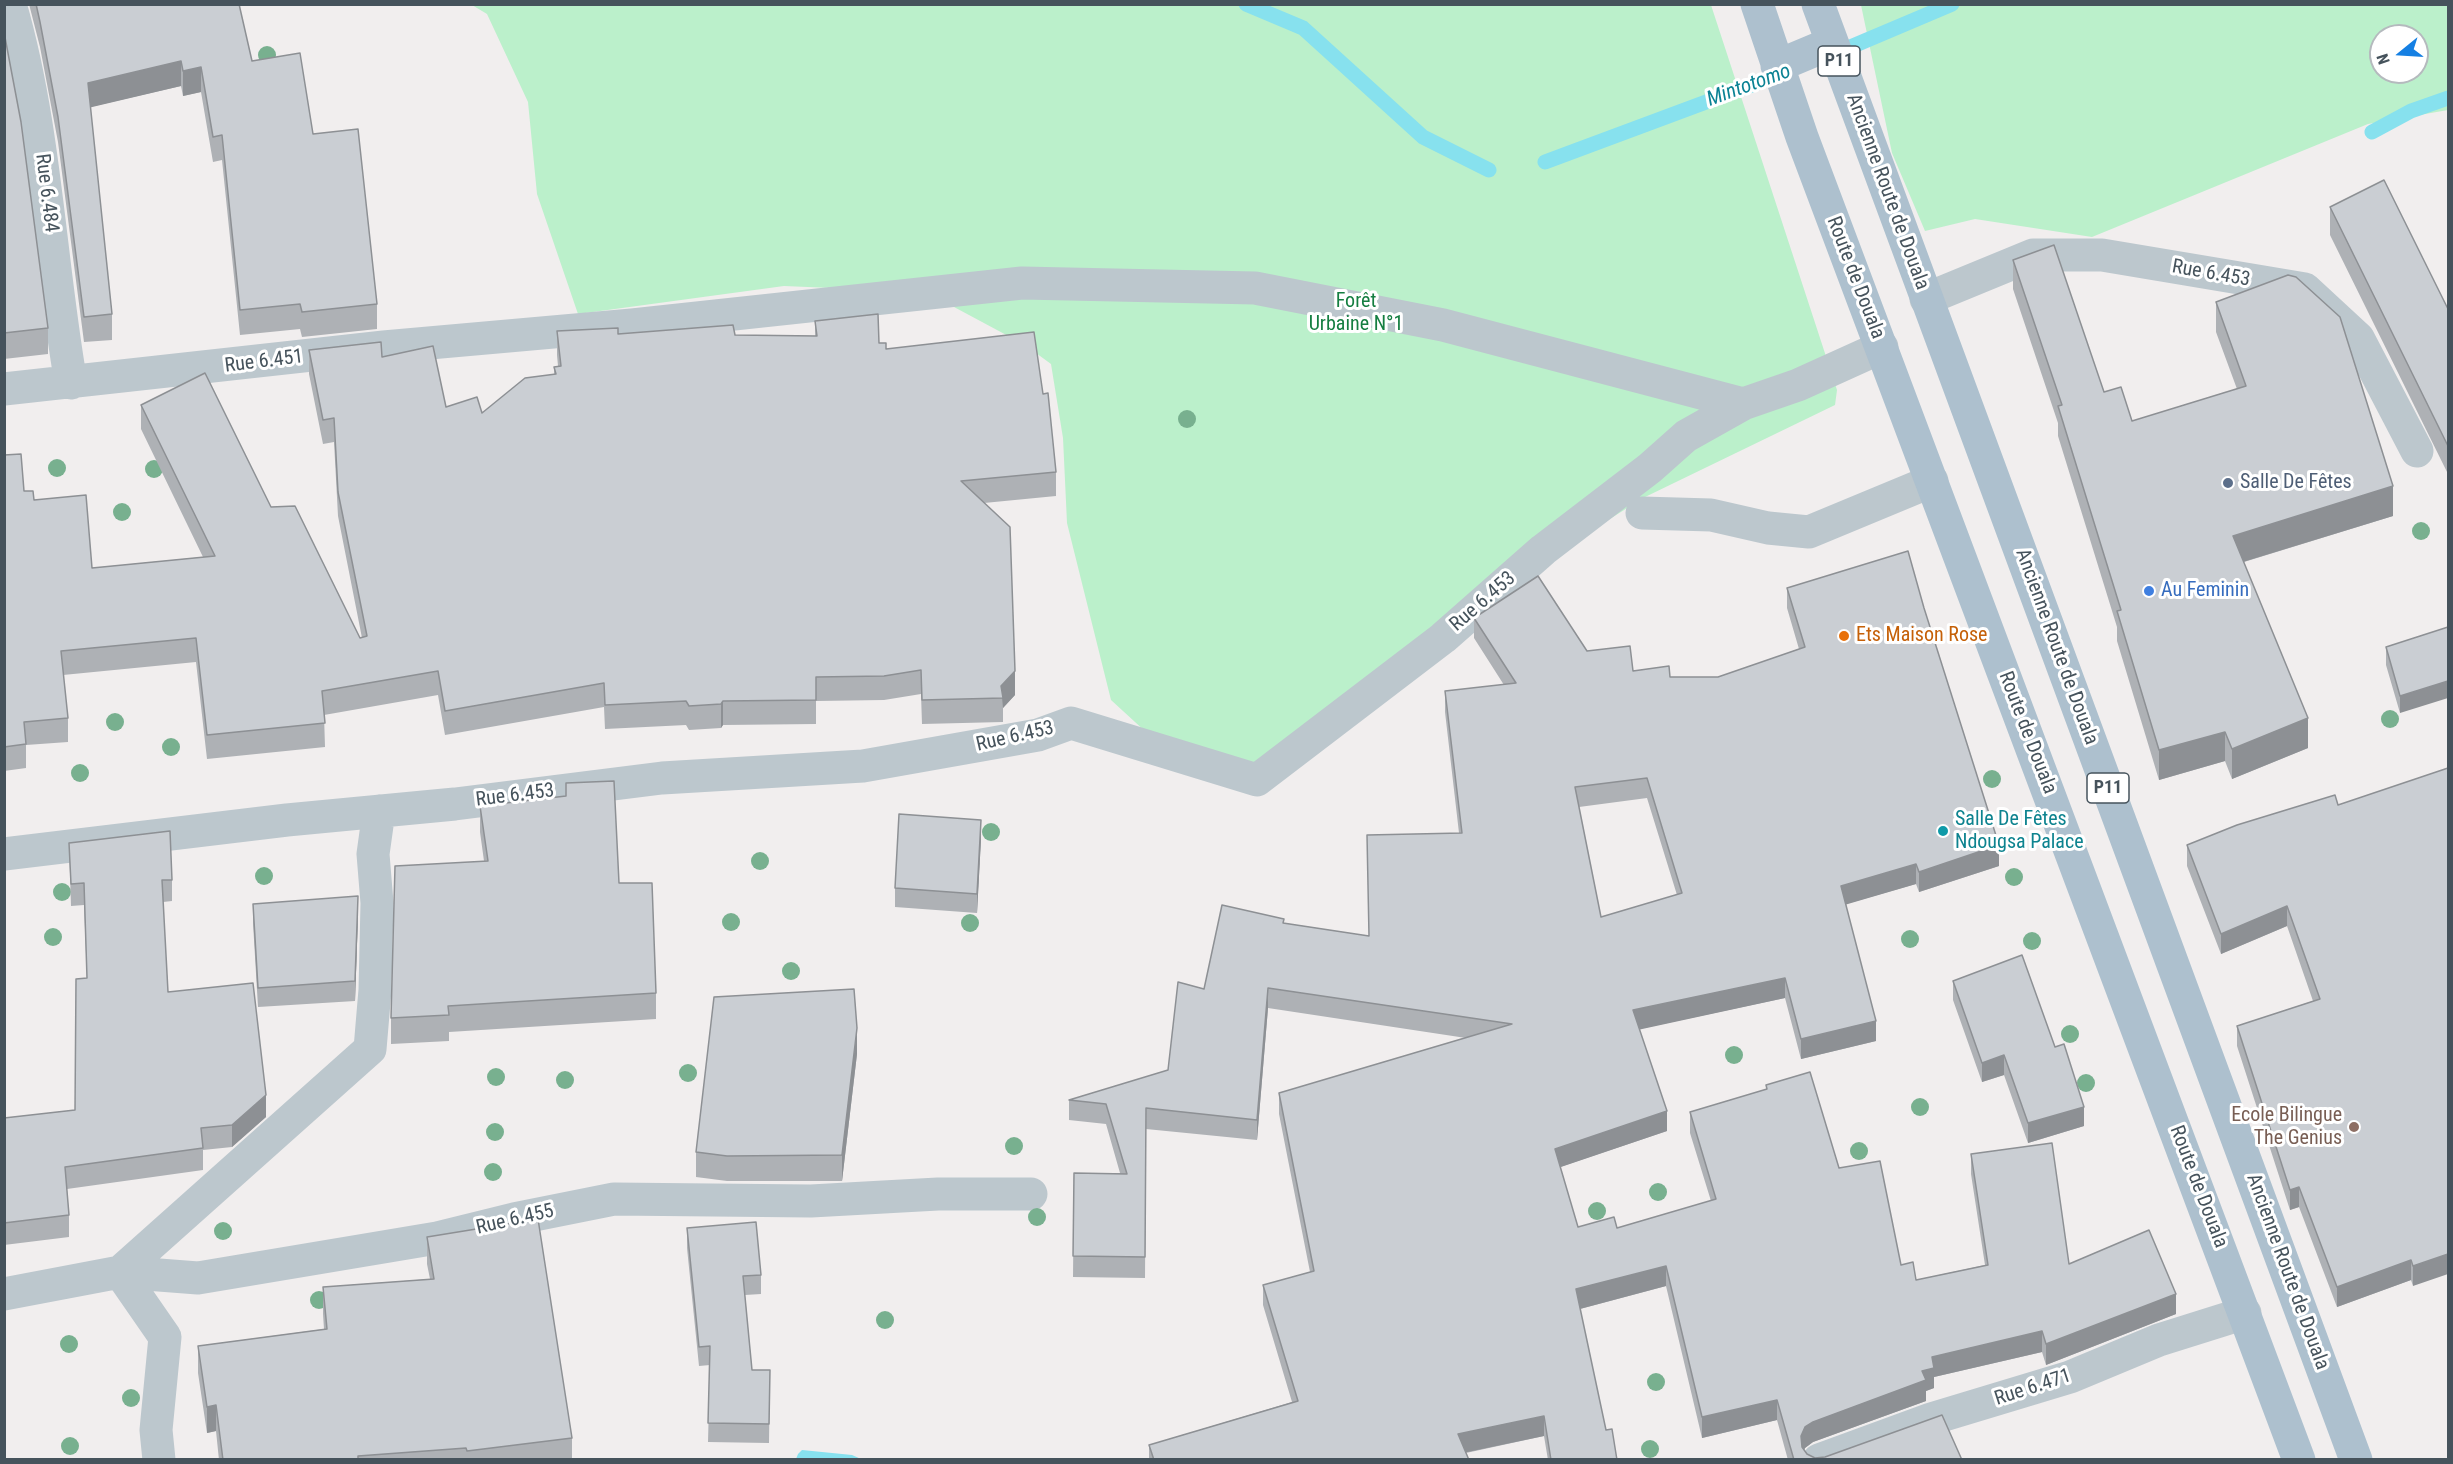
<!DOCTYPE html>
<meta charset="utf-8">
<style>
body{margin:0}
#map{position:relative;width:2453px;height:1464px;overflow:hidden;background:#f1eeee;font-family:"Roboto Condensed",sans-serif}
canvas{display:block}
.frame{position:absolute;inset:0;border:6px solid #46535c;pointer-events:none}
.north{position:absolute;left:2369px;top:24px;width:60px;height:60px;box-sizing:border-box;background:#fff;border:2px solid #b5babe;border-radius:50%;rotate:252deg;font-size:16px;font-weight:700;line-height:24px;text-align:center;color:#46535c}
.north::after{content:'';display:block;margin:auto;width:21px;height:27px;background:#1580e3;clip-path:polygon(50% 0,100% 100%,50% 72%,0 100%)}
</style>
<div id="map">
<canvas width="2453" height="1464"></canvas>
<div class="frame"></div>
<div class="north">N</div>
</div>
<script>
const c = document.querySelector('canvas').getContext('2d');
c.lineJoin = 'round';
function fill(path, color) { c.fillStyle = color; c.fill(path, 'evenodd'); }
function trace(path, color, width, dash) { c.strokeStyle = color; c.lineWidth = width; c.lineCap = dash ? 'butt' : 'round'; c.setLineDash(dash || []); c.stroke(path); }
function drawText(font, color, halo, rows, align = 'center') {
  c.font = font + ' "Roboto Condensed",sans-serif'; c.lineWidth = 6; c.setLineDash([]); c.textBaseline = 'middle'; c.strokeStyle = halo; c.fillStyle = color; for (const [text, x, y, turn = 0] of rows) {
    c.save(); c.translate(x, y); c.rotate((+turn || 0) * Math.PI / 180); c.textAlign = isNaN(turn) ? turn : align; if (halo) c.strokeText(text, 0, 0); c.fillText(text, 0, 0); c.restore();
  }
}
fill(new Path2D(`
 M 472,5 L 1711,5 L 1837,390 L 1835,405 L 1643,498 L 1488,596 L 1254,775 L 1147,733 L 1111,700 L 1067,523 L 1063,438 L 1051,364 L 1025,345 L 926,292 L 784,286 L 578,314 L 537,194 L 528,102 L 487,14 Z
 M 1861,5 L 2448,5 L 2448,110 L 2368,124 L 2092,237 L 1975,219 L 1925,231 L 1892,153 ZM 2381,36 L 2417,36 L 2417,72 L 2381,72 Z`), '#bbf0cb');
fill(new Path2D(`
 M 802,1450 L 852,1455 L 861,1459 L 796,1459 L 798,1454 Z`), '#87e1ee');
trace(new Path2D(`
 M 1246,4 L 1303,28 L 1423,137 L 1489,170
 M 1834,54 L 1952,4
 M 2372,132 L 2411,111 L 2448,98
 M 1545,162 L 1784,73`), '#87e1ee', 15);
trace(new Path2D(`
 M 10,4 C 46,128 49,257 71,383
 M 1926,299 L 2033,255 L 2102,255 L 2305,289 L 2358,338 L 2417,451
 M 4,389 L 384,347 L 632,325 L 1022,283 L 1255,288 L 1443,325 L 1743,404
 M 1642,513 L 1711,515 L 1768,528 L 1809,532 L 1932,481
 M 4,854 L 287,820 L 455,804 L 662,778 L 863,766 L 1038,735 L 1071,723 L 1257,780 L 1443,638 L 1543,550 L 1650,468 L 1686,436 L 1743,404 L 1798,385 L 1882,347
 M 4,1294 L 120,1272 L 198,1278 L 437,1238 L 514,1219 L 614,1199 L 811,1201 L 938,1194 L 1031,1194
 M 159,1460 L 156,1430 L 165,1337 L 120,1272 L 370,1049 L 375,990 L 377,903 L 373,854 L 379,811
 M 1819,1460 L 1931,1419 L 2070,1377 L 2159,1340 L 2245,1313`), '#bcc7cd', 33);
trace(new Path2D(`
 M 1757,4 L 1802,137 L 2299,1460
 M 1818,4 L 2356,1460
 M 1777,66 L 1832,43`), '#adc0ce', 33);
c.fillStyle = '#78b08f';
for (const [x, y] of [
 [267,55],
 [1187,419],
 [57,468],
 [154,469],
 [122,512],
 [2421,531],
 [2390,719],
 [115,722],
 [171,747],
 [80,773],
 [1992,779],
 [991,832],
 [760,861],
 [264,876],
 [2014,877],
 [62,892],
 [731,922],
 [970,923],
 [53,937],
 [1910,939],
 [2032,941],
 [791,971],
 [2070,1034],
 [1734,1055],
 [688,1073],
 [496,1077],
 [565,1080],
 [2086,1083],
 [1920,1107],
 [495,1132],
 [1014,1146],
 [1859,1151],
 [493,1172],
 [1658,1192],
 [1597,1211],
 [1037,1217],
 [223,1231],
 [319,1300],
 [885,1320],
 [69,1344],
 [1656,1382],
 [131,1398],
 [70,1446],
 [1650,1449]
]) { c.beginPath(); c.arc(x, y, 9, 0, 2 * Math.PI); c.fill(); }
fill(new Path2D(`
 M 29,4 L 239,4 L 252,61 L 313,134 L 377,304 L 377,329 L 302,337 L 300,329 L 240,335 L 222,160 L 213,162 L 201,92 L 183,96 L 181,86 L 90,107 L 112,314 L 112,340 L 84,342 L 58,142 L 40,47 Z
 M 4,32 L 48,328 L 48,354 L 4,359 Z
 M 2330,207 L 2448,309 L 2448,474 L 2330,235 Z
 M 2013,260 L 2104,392 L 2132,421 L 2237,389 L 2216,332 L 2216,302 L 2393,516 L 2244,562 L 2308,748 L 2232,779 L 2225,761 L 2159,780 L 2117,641 L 2117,627 L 2058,436 L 2058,423 L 2013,289 Z
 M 815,321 L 879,343 L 886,349 L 1043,394 L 1056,472 L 1056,496 L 984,503 L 1015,695 L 1003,708 L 1003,722 L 922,724 L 921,694 L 884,700 L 816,701 L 816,724 L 723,725 L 721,728 L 689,730 L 686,725 L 605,729 L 604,707 L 445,735 L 438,695 L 324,715 L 325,747 L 207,759 L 196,662 L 63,675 L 68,718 L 68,742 L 26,745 L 26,768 L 4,771 L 4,455 L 24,491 L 34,500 L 92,568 L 203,557 L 141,429 L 141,405 L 271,507 L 360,638 L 362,638 L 338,516 L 334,442 L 323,444 L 309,374 L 309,350 L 382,357 L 446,407 L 482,413 L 554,375 L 554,367 L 558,366 L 557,355 L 557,331 L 618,334 L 815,336 Z
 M 1787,588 L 1924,608 L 1999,866 L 1919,892 L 1916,884 L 1846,904 L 1876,1041 L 1801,1059 L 1785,998 L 1639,1029 L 1667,1131 L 1560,1167 L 1578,1227 L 1617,1228 L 1711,1201 L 1690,1133 L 1690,1112 L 1766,1090 L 1766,1085 L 1839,1168 L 1901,1265 L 1916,1280 L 1985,1265 L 1971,1174 L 1971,1154 L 2069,1264 L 2176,1314 L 2046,1365 L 2042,1352 L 1934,1377 L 1934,1388 L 1926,1391 L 1926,1401 L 1813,1442 L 1805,1448 L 1804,1450 L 1807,1454 L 1815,1458 L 1962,1460 L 1788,1460 L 1777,1420 L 1702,1438 L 1666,1286 L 1580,1309 L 1606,1430 L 1617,1460 L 1548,1460 L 1544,1436 L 1466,1453 L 1469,1460 L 1149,1460 L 1149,1445 L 1292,1402 L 1263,1305 L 1263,1285 L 1310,1272 L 1279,1114 L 1279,1093 L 1466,1038 L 1268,1008 L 1257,1140 L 1146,1129 L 1145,1278 L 1073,1277 L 1074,1173 L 1120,1173 L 1106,1124 L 1069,1120 L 1069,1100 L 1168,1070 L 1204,989 L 1284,923 L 1368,936 L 1459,833 L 1445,712 L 1445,691 L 1504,685 L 1474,638 L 1474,618 L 1587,651 L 1633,671 L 1670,677 L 1718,677 L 1799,649 L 1787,608 ZM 1647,798 L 1677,895 L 1601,917 L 1579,807 Z
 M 2448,627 L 2400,713 L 2386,665 L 2386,647 Z
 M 2448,768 L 2413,1286 L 2411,1280 L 2337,1307 L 2299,1207 L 2290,1210 L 2237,1046 L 2237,1026 L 2313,1001 L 2287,926 L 2221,954 L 2187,866 L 2187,845 L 2338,805 Z
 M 480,806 L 619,883 L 656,993 L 656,1019 L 449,1032 L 449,1041 L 391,1044 L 391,1018 L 484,861 L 480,832 Z
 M 981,839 L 977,913 L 895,907 L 895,888 Z
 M 69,843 L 172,880 L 172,901 L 163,902 L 168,992 L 266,1117 L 232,1147 L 203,1150 L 203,1170 L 67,1189 L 69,1215 L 69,1237 L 4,1245 L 4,1118 L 75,1110 L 87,978 L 84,905 L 71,906 Z
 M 253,904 L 358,915 L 355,1001 L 258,1007 L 253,923 Z
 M 1953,981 L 2084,1126 L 2028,1143 L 2004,1075 L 1982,1082 L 1953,1000 Z
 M 857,1054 L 842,1181 L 727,1181 L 696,1177 L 696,1152 Z
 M 687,1228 L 761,1275 L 761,1294 L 745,1295 L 752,1370 L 770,1370 L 769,1443 L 708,1442 L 710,1365 L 699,1366 L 687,1248 Z
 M 427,1237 L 572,1438 L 572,1460 L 219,1460 L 216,1431 L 207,1433 L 198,1373 L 198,1346 L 324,1329 L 323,1314 L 323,1287 L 430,1279 L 427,1264 Z`), '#aeb1b5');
fill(new Path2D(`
 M 181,61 L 181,86 L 88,108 L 88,83 Z
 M 201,67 L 201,92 L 183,96 L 183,71 Z
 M 2393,486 L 2393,516 L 2233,565 L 2233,536 Z
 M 1015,671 L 1015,695 L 1003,708 L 1001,686 Z
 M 2448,681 L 2448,698 L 2400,713 L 2400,696 Z
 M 723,701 L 723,725 L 721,728 L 721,704 Z
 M 2308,718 L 2308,748 L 2232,779 L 2232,749 Z
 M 2225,732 L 2225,761 L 2159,780 L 2159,750 Z
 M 981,820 L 981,839 L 977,913 L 977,894 Z
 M 1999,845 L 1999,866 L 1919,892 L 1919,872 Z
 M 1916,864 L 1916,884 L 1841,906 L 1841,886 Z
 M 358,896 L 358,915 L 355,1001 L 355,981 Z
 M 2287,906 L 2287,926 L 2221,954 L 2221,934 Z
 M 1785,978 L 1785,998 L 1633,1031 L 1633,1010 Z
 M 1268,988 L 1268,1008 L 1257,1140 L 1257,1120 Z
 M 1876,1021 L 1876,1041 L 1801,1059 L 1801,1039 Z
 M 857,1028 L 857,1054 L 842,1181 L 842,1155 Z
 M 2004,1055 L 2004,1075 L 1982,1082 L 1982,1063 Z
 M 266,1095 L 266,1117 L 232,1147 L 232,1125 Z
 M 2084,1107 L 2084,1126 L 2028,1143 L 2028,1123 Z
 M 1667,1111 L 1667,1131 L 1555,1169 L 1555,1149 Z
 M 2299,1187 L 2299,1207 L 2290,1210 L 2290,1190 Z
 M 2448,1254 L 2448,1274 L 2413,1286 L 2413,1266 Z
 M 2411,1260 L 2411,1280 L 2337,1307 L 2337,1287 Z
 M 1666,1266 L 1666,1286 L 1576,1310 L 1576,1289 Z
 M 2176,1294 L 2176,1314 L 2046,1365 L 2046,1344 Z
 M 2042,1331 L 2042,1352 L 1934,1377 L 1934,1388 L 1926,1391 L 1926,1401 L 1813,1442 L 1805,1448 L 1801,1456 L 1801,1436 L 1805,1427 L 1813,1422 L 1922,1371 L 1932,1357 Z
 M 1777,1400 L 1777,1420 L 1702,1438 L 1702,1417 Z
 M 216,1405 L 216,1431 L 207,1433 L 207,1407 Z
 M 1544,1416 L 1544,1436 L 1458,1454 L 1458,1434 Z`), '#8d9094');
const building = new Path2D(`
 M 36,4 L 239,4 L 252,61 L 300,53 L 313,134 L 358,129 L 377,304 L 302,312 L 300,304 L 240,310 L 222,135 L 213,137 L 201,67 L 183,71 L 181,61 L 88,83 L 112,314 L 84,317 L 58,117 L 40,22 Z
 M 4,32 L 21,122 L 48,328 L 4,333 Z
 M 2384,180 L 2448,309 L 2448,446 L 2330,207 Z
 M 2054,245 L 2104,392 L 2121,387 L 2132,421 L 2246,386 L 2216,302 L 2288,275 L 2296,277 L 2340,317 L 2393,486 L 2233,536 L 2308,718 L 2232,749 L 2225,732 L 2159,750 L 2117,611 L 2121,610 L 2058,406 L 2062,405 L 2013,260 Z
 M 878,314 L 879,343 L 886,343 L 886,349 L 1034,332 L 1043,394 L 1048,393 L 1056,472 L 961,481 L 1010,527 L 1015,671 L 1001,686 L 1003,698 L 922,700 L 921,670 L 884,676 L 816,677 L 816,700 L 723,701 L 721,704 L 689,706 L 686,701 L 605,705 L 604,683 L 445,711 L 438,671 L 322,691 L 325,723 L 207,735 L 196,638 L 61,651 L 68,718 L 24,722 L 26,744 L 4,747 L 4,455 L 21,454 L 24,491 L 33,491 L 34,500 L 86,495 L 92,568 L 215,556 L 141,405 L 205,373 L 271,507 L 295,506 L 360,638 L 367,636 L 338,492 L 334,418 L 323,420 L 309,350 L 381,342 L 382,357 L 433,346 L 446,407 L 477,397 L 482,413 L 525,378 L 556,374 L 554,367 L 561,366 L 557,331 L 618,328 L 618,334 L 733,325 L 735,335 L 817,336 L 815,321 Z
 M 1908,551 L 1924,608 L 1999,845 L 1919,872 L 1916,864 L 1841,886 L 1876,1021 L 1801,1039 L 1785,978 L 1633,1010 L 1667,1111 L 1555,1149 L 1578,1227 L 1614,1217 L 1617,1228 L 1716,1199 L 1690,1112 L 1767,1089 L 1766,1085 L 1810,1072 L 1839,1168 L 1880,1161 L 1901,1265 L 1913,1262 L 1916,1280 L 1988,1265 L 1971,1154 L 2052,1143 L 2069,1264 L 2149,1230 L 2176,1294 L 2046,1344 L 2042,1331 L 1932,1357 L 1934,1368 L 1922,1371 L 1926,1380 L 1813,1422 L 1805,1427 L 1801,1436 L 1802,1447 L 1807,1454 L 1815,1458 L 1825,1457 L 1942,1415 L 1962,1460 L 1794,1460 L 1777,1400 L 1702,1417 L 1666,1266 L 1576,1289 L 1606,1430 L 1612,1429 L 1617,1460 L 1551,1460 L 1544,1416 L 1458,1434 L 1469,1460 L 1154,1460 L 1149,1445 L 1298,1401 L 1263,1285 L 1314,1271 L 1279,1093 L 1512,1024 L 1268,988 L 1257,1120 L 1146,1108 L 1145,1257 L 1073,1256 L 1074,1173 L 1127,1174 L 1106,1104 L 1069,1100 L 1168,1070 L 1178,982 L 1204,989 L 1222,905 L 1284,919 L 1283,923 L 1369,936 L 1367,835 L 1462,833 L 1445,691 L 1516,683 L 1474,618 L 1538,576 L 1587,651 L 1630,646 L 1633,671 L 1669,666 L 1670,677 L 1718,677 L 1805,647 L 1787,588 ZM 1647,778 L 1682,893 L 1601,917 L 1575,787 Z
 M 2448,627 L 2448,681 L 2400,696 L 2386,647 Z
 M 2448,768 L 2448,1254 L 2413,1266 L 2411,1260 L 2337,1287 L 2299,1187 L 2290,1190 L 2237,1026 L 2320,999 L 2287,906 L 2221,934 L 2187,845 L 2237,825 L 2335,795 L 2338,805 Z
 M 614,781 L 619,883 L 652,883 L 656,993 L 448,1006 L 449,1015 L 391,1018 L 395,866 L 488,861 L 480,806 L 566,796 L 566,783 Z
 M 899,814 L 981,820 L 977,894 L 895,888 Z
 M 170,831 L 172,880 L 162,880 L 168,992 L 253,983 L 266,1095 L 232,1125 L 201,1128 L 203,1148 L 65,1167 L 69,1215 L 4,1223 L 4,1118 L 75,1110 L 76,979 L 87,978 L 84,883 L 71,884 L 69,843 Z
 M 358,896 L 355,981 L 258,988 L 253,904 Z
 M 2022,955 L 2055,1047 L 2064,1044 L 2084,1107 L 2028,1123 L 2004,1055 L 1982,1063 L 1953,981 Z
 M 854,989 L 857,1028 L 842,1155 L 727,1156 L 696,1152 L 714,997 Z
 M 538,1219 L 572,1438 L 467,1451 L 466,1448 L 358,1456 L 358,1460 L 223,1460 L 216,1405 L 207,1407 L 198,1346 L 327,1329 L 323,1287 L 434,1279 L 427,1237 Z
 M 756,1222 L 761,1275 L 743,1276 L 752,1370 L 770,1370 L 769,1424 L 708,1423 L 710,1346 L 699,1347 L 687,1228 Z`);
fill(building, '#caced3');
trace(building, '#8d9094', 1.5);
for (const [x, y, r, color] of [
 [2228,483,6,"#5c6f8a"],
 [2149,591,6,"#3f7fe0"],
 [1844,636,6,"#e8710a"],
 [1943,831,6,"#0f9aa8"],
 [2354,1127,6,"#8d6e63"]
]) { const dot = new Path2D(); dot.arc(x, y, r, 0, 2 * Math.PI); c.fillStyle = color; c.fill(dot); trace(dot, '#fff', 2); }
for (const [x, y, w] of [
 [1839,61,42],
 [2108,788,42]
]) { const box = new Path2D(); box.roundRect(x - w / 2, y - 15, w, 30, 4.5); c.fillStyle = '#fff'; c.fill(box); trace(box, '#46535c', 1.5); }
drawText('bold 18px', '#46535c', null, [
 ["P11",1839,61],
 ["P11",2108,788]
]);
drawText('20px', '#46535c', '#fff', [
 ["Ancienne Route de Douala",1887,192,70],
 ["Rue 6.484",46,193,83],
 ["Rue 6.453",2211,274,10],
 ["Route de Douala",1855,278,69],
 ["Rue 6.451",264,362,-7],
 ["Rue 6.453",1483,602,-41],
 ["Ancienne Route de Douala",2056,647,70],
 ["Route de Douala",2027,733,69],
 ["Rue 6.453",1015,737,-13],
 ["Rue 6.453",515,796,-7],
 ["Route de Douala",2198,1187,69],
 ["Rue 6.455",515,1220,-13],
 ["Ancienne Route de Douala",2287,1272,70],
 ["Rue 6.471",2033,1388,-18]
]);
drawText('20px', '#157e41', '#fff', [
 ["Forêt",1356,302],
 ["Urbaine N°1",1356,325]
]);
drawText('20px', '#4e5e75', '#fff', [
 ["Salle De Fêtes",2240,483]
], 'left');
drawText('20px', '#366cbe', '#fff', [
 ["Au Feminin",2161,591]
], 'left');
drawText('20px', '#c56008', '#fff', [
 ["Ets Maison Rose",1856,636]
], 'left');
drawText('20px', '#0d838f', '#fff', [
 ["Salle De Fêtes",1955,820],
 ["Ndougsa Palace",1955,843]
], 'left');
drawText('20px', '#785e54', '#fff', [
 ["Ecole Bilingue",2342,1116],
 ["The Genius",2342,1139]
], 'right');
drawText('italic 21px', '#0a8294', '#fff', [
 ["Mintotomo",1749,86,-20]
]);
</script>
